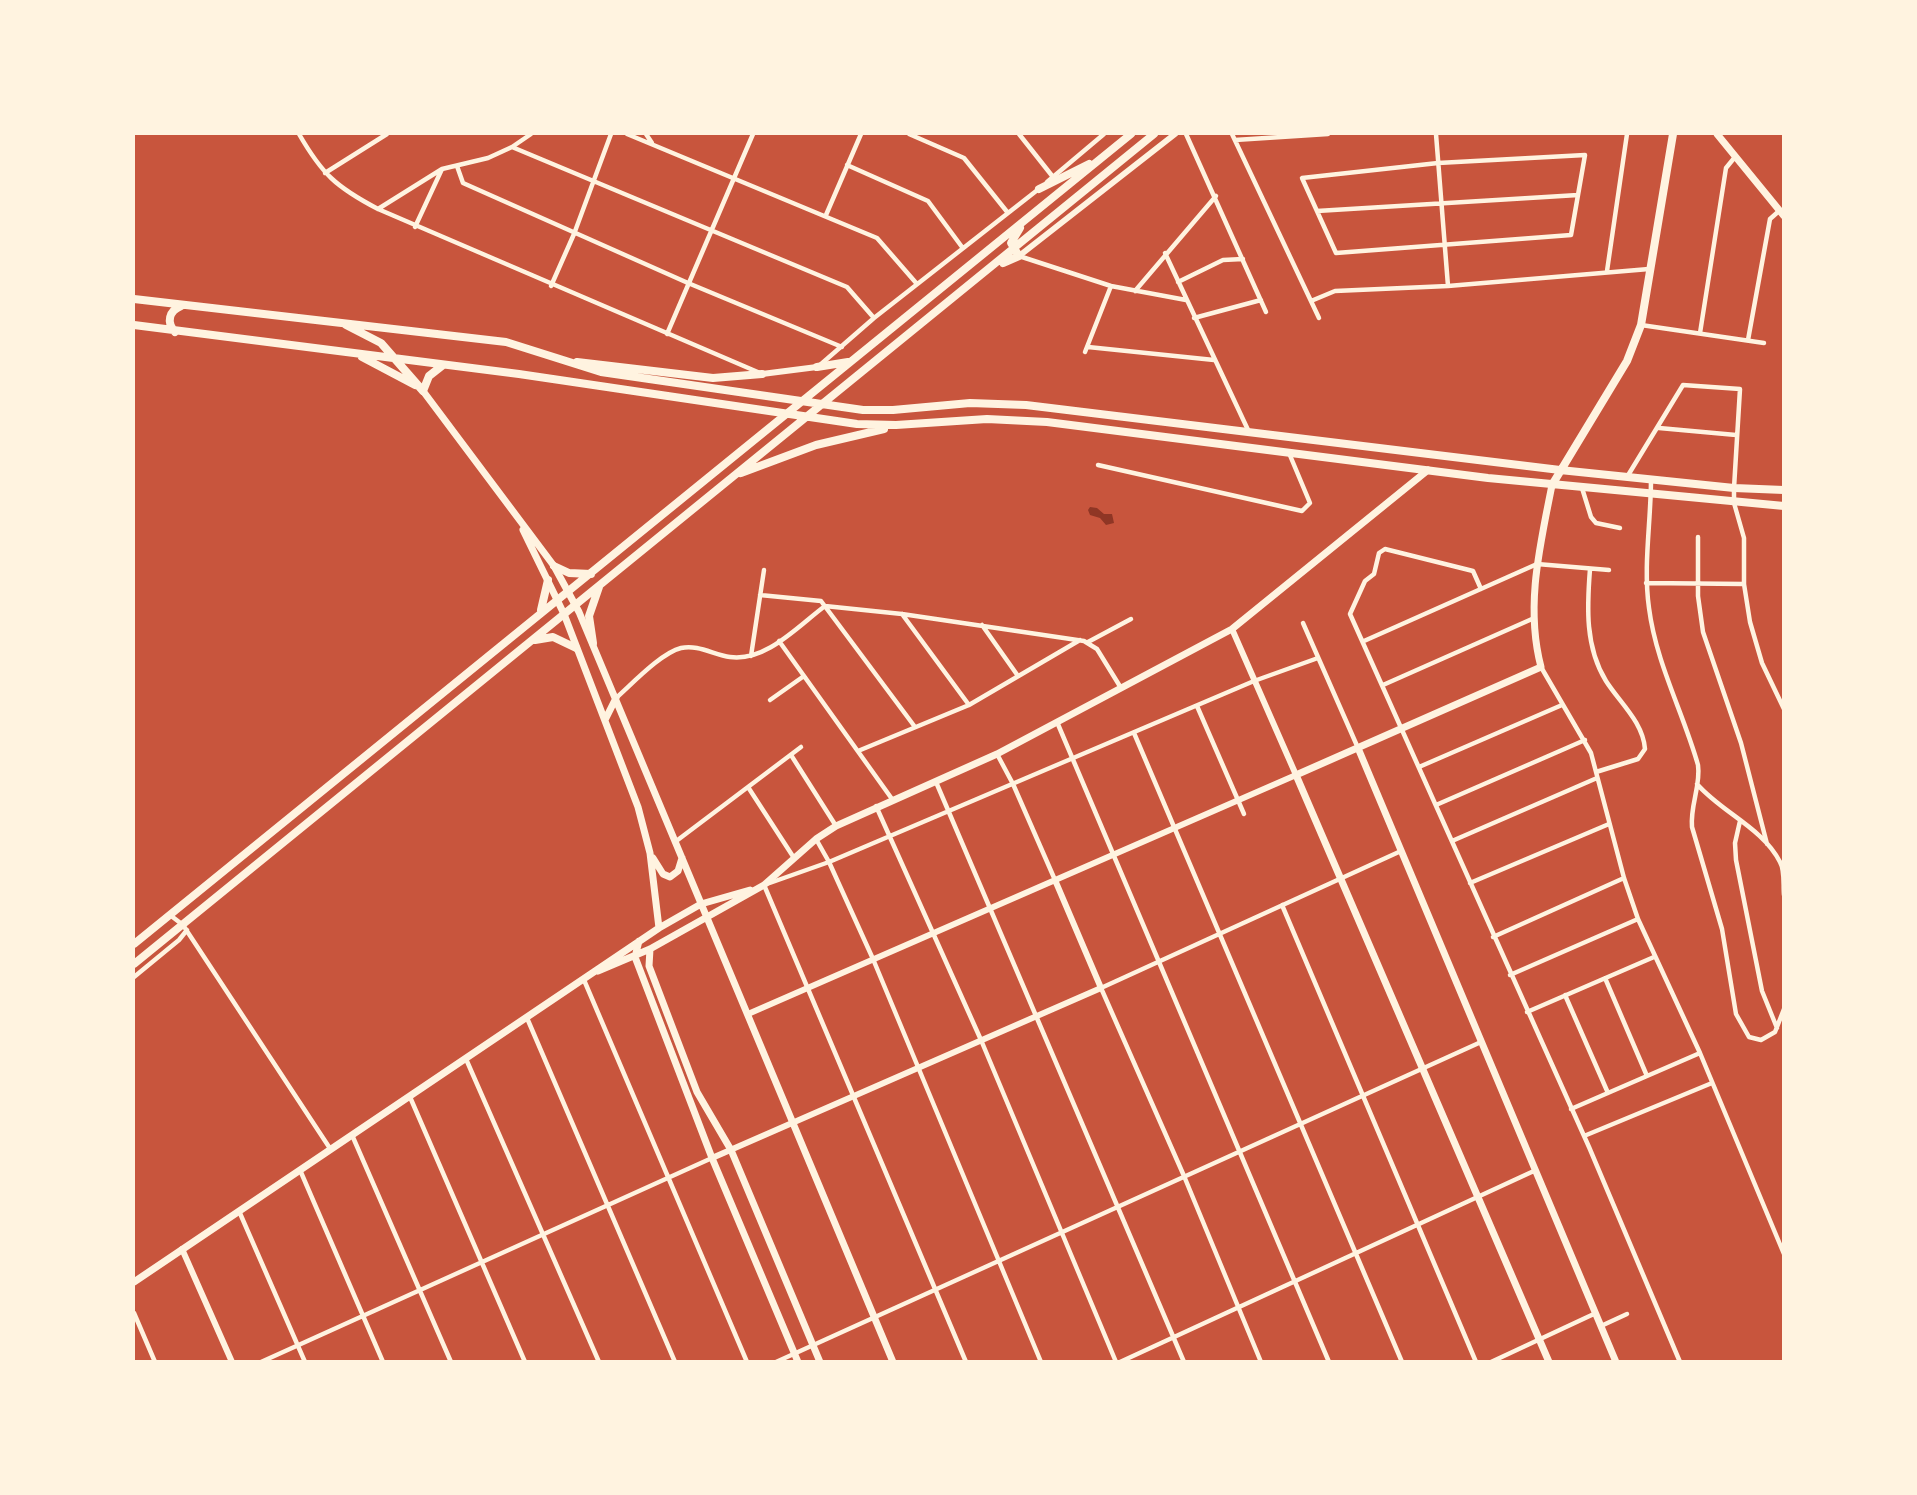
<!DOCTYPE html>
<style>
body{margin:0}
#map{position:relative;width:1917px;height:1495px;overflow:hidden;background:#c8553d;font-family:Literata,serif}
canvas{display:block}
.frame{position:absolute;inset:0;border:135px solid #fff3e0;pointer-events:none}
</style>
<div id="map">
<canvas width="1917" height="1495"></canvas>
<div class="frame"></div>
</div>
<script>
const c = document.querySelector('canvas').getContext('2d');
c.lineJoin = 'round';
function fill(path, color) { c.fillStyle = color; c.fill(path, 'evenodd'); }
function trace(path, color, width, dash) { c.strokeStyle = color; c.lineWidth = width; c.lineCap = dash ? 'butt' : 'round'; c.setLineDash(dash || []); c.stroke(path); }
fill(new Path2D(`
 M 1090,507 L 1097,508 L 1104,514 L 1112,514 L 1114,523 L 1106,525 L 1100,518 L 1090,515 L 1088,510 Z`), '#8f3625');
trace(new Path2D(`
 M 299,134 C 322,174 336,187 378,209 L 760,373
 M 627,134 L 877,238 L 917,284
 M 646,134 L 652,143
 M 909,134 L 964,158 L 1008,213
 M 1019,134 L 1053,177
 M 1186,134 L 1266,312
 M 1232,134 L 1319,318
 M 1436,134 L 1448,286
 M 1235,140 L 1328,134
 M 512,147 L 847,287 L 874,318
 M 1585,155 L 1571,235 L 1336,253 L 1302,178 L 1438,163 Z
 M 847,165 L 928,201 L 962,247
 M 457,166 L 463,183 L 688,283 L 842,347
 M 325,173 L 387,134
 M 1047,182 L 1104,134
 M 378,209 L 442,169 L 488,158 L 512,147 L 531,134
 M 1317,211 L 1578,195
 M 826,215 L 861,134
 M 415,227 L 442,169
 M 1165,253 L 1249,432
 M 1019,256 L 1111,286 L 1186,300
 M 1607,271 L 1627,134
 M 1178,282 L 1223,260 L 1243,259
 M 551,286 L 574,234 L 611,134
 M 1135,291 L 1216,196
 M 1311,301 L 1335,291 L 1448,286 L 1649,269
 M 1194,318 L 1261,300
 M 1641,325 L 1764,343
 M 1700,333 L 1726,168 L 1735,157
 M 667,334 L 753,134
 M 1748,340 L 1770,219 L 1779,211
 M 1088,347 L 1214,360
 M 1085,352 L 1111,286
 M 820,365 L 874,318 L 1040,188
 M 1659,428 L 1736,435
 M 1098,465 L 1302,511 L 1310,503 L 1289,453
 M 1627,477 L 1683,385 L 1740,389 L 1734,488 L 1734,503 L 1744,538 L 1744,584 L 1750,622 L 1762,663 L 1784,709
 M 1651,479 C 1651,522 1643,566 1649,608 C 1656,663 1683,712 1698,765 C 1701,786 1690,805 1692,827 L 1722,929 L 1736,1014 L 1749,1037 L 1761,1040 L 1775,1032 L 1784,1009
 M 1582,488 L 1591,517 L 1596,523 L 1620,528
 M 1698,537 L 1698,596 L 1703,632 L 1741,743 L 1767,844
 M 1590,569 C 1587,607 1585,647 1606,681 C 1620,703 1643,722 1645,749 L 1638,759 L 1596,772
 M 1646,583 L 1744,584
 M 1481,589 L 1473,571 L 1385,549 L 1379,553 L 1374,574 L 1365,581 L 1350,614 L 1589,1147 L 1680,1362
 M 760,595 L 821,601 L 915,727
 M 902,614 L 969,705
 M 1303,623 L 1358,748
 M 982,625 L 1018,676
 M 779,641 L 892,799
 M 1364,641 L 1537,564 L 1609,570
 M 1088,642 L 1131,619
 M 751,656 L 764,570
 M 1541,667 L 1591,753 L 1624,878 L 1638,919 L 1700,1053 L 1784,1254
 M 1383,685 L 1532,619
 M 616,698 C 632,684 661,653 681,648 C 698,644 714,655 730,657 C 766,662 798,626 825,606 L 902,614 L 1084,641 L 1097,649 L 1121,688
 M 770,700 L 804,676
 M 1197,706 L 1244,814
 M 1057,722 L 1329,1362
 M 1134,733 L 1402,1362
 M 858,751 L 969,705 L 1080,640
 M 997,754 L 1013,784 L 1055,880
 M 791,755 L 836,826
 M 1419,767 L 1562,705
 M 936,782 L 1184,1362
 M 1697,784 C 1721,812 1763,828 1780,862 C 1785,870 1783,885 1784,895
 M 748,787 L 794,858
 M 1436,805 L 1585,740
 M 876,806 L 981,1040 L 1116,1362
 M 1740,821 L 1735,843 L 1736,860 L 1762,991 L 1777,1028
 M 816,839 L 829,862 L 873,959 L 1041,1362
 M 1452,841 L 1597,778
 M 675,842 L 801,747
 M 1470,883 L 1609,824
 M 1282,905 L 1476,1362
 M 170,915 L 183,925 L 331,1150
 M 1493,937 L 1624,878
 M 1510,975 L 1638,919
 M 134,977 L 179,940 L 187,930
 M 1605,978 L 1647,1076
 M 584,980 L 747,1362
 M 1565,995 L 1608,1093
 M 1527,1012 L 1654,957
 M 527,1018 L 675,1362
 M 466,1059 L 599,1362
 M 410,1097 L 525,1362
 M 1571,1109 L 1700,1053
 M 352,1135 L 451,1362
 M 1584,1136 L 1712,1083
 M 300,1170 L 383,1362
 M 239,1211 L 305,1362
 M 134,1313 L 155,1362
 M 1601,1326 L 1627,1314
 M 261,1362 L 712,1158
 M 776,1362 L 1481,1042
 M 966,1362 L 764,885 L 829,862 L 1254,681 L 1318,658
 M 1120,1362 L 1536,1170
 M 1261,1362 L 1184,1176 L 1101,988 L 1401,851
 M 1491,1362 L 1596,1313`), '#fff3e0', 4.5);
trace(new Path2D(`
 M 1019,256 L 1175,134
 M 762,374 L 817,367
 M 748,1014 L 1296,775 L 1232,629
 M 712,1158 L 1101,988 L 1055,880
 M 182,1249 L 232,1362`), '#fff3e0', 6);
trace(new Path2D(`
 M 1717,134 L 1784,216
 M 423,391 L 554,566 L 579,612 L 893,1362
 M 523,530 L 564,614 L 638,807 L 650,853 L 659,928
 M 605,720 L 616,698
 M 1358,748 L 1616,1362
 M 653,858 L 663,874 L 670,877 L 678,871 L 682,858
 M 639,941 L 635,957 L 712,1158 L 798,1362
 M 650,949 L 649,966 L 697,1092 L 731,1150 L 820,1362
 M 598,971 L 650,949 L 764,885 L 816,839 L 836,826 L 997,754 L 1232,629 L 1428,470
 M 134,1282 L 659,928 L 701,904 L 750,890
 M 1549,1362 L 1296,775 L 1541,667 C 1525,606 1540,546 1552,485`), '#fff3e0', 7);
trace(new Path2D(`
 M 1039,189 L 1089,164
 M 1003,263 L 1019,256 L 1011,243 L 1020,228
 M 134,299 L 506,342 L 601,372 L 863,410 L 893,410 L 970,403 L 1026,405 L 1560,470 L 1734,488 L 1784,490
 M 134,325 L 519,374 L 857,424 L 896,425 L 987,419 L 1047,422 L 1488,478 L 1784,506
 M 346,325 L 381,343 L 423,391
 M 175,332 C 166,322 169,311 181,306
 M 362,357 L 415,385
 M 577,362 L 713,378 L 762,374
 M 817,367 L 848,362
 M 423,391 L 429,376 L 443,365
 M 741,473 L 816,445 L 884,429
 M 1552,485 L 1627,361 L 1641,325 L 1673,134
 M 554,566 L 569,573 L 591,574
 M 541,610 L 548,580
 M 535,640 L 553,637 L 576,648
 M 593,643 L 589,616 L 599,587
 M 134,944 L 1131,134
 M 134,964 L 1154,134`), '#fff3e0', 8);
</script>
